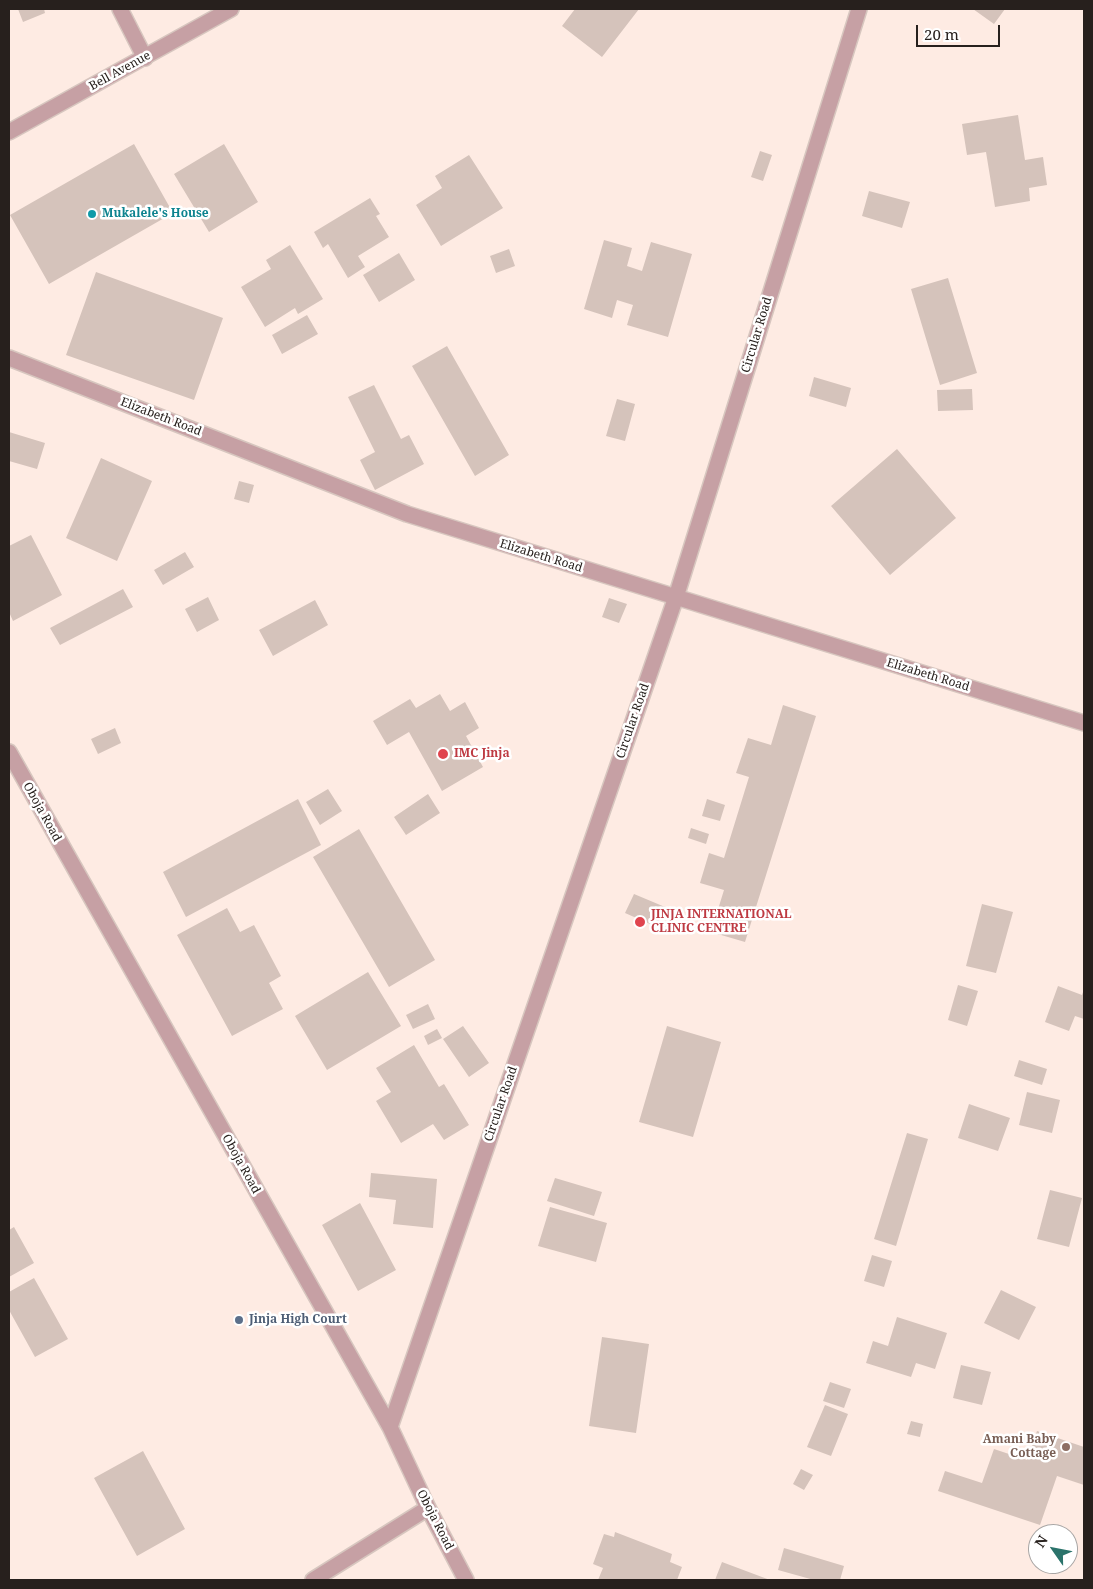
<!DOCTYPE html>
<style>
body{margin:0}
#map{position:relative;width:1093px;height:1589px;overflow:hidden;background:#feebe3;font-family:"Noto Serif",serif}
canvas{display:block}
.frame{position:absolute;inset:0;border:10px solid #27201d;pointer-events:none}
.north{position:absolute;left:1028px;top:1524px;width:50px;height:50px;box-sizing:border-box;background:#fff;border:1px solid #a9a6a5;border-radius:50%;rotate:303deg;font-size:14px;font-weight:700;line-height:20px;text-align:center;color:#27201d}
.north::after{content:'';display:block;margin:auto;width:18px;height:22px;background:#2b736b;clip-path:polygon(50% 0,100% 100%,50% 72%,0 100%)}
.scale{position:absolute;left:916px;top:25px;width:84px;height:22px;box-sizing:border-box;border:2px solid #27201d;border-top:0;padding-left:6px;font-size:15px;line-height:18px;white-space:nowrap;color:#27201d;-webkit-text-stroke:4px #fff;paint-order:stroke}
</style>
<div id="map">
<canvas width="1093" height="1589"></canvas>
<div class="frame"></div>
<div class="north">N</div>
<div class="scale">20 m</div>
</div>
<script>
const c = document.querySelector('canvas').getContext('2d');
c.lineJoin = 'round';
function fill(path, color) { c.fillStyle = color; c.fill(path, 'evenodd'); }
function trace(path, color, width, dash) { c.strokeStyle = color; c.lineWidth = width; c.lineCap = dash ? 'butt' : 'round'; c.setLineDash(dash || []); c.stroke(path); }
function drawText(font, color, halo, rows, align = 'center') {
  c.font = font + ' "Noto Serif",serif'; c.lineWidth = 5; c.setLineDash([]); c.textBaseline = 'middle'; c.strokeStyle = halo; c.fillStyle = color; for (const [text, x, y, turn = 0] of rows) {
    c.save(); c.translate(x, y); c.rotate((+turn || 0) * Math.PI / 180); c.textAlign = isNaN(turn) ? turn : align; if (halo) c.strokeText(text, 0, 0); c.fillText(text, 0, 0); c.restore();
  }
}
fill(new Path2D(`
 M 18,9 L 44,9 L 45,13 L 23,22 Z
 M 575,9 L 639,9 L 602,57 L 562,26 Z
 M 973,9 L 1005,9 L 994,24 Z
 M 1018,115 L 1025,160 L 1043,157 L 1047,185 L 1029,188 L 1030,201 L 995,207 L 986,152 L 967,155 L 962,124 Z
 M 134,144 L 173,213 L 49,284 L 10,215 Z
 M 224,144 L 258,202 L 209,232 L 174,174 Z
 M 760,151 L 772,155 L 763,181 L 751,177 Z
 M 469,155 L 503,208 L 441,246 L 416,205 L 442,188 L 435,176 Z
 M 869,191 L 910,202 L 902,228 L 862,216 Z
 M 370,198 L 380,214 L 376,216 L 389,237 L 358,256 L 365,267 L 348,278 L 328,244 L 323,248 L 314,232 Z
 M 604,240 L 632,248 L 627,266 L 642,271 L 651,242 L 692,254 L 668,337 L 627,325 L 633,305 L 617,300 L 612,318 L 584,309 Z
 M 290,245 L 323,299 L 298,314 L 295,308 L 265,327 L 241,287 L 271,269 L 266,260 Z
 M 509,249 L 515,266 L 496,273 L 490,256 Z
 M 399,253 L 415,280 L 379,302 L 363,275 Z
 M 96,272 L 223,318 L 194,400 L 66,355 Z
 M 948,278 L 977,373 L 940,385 L 911,289 Z
 M 307,315 L 318,334 L 282,354 L 272,335 Z
 M 447,346 L 509,455 L 475,476 L 412,366 Z
 M 814,377 L 851,388 L 846,407 L 809,396 Z
 M 374,385 L 401,439 L 409,435 L 424,464 L 375,490 L 360,460 L 375,452 L 348,397 Z
 M 972,389 L 973,410 L 938,411 L 937,390 Z
 M 617,399 L 635,404 L 625,441 L 606,436 Z
 M 9,432 L 45,443 L 37,469 L 9,461 Z
 M 897,449 L 956,518 L 890,575 L 831,506 Z
 M 101,458 L 152,481 L 117,561 L 66,538 Z
 M 239,481 L 254,485 L 249,503 L 234,499 Z
 M 31,535 L 62,595 L 13,621 L 9,612 L 9,546 Z
 M 185,552 L 194,567 L 163,585 L 154,570 Z
 M 123,589 L 133,607 L 60,645 L 50,628 Z
 M 208,597 L 219,620 L 197,632 L 185,609 Z
 M 609,598 L 627,604 L 619,623 L 602,617 Z
 M 315,600 L 328,625 L 273,656 L 259,630 Z
 M 440,694 L 450,711 L 465,702 L 479,728 L 466,736 L 483,767 L 442,791 L 409,732 L 387,745 L 373,721 L 410,699 L 416,708 Z
 M 783,705 L 816,716 L 745,942 L 711,932 L 724,890 L 700,883 L 709,853 L 724,858 L 749,777 L 736,773 L 748,738 L 771,745 Z
 M 115,728 L 121,743 L 98,754 L 91,739 Z
 M 328,789 L 342,811 L 320,825 L 306,802 Z
 M 428,794 L 440,813 L 406,835 L 394,817 Z
 M 298,799 L 321,845 L 186,917 L 163,872 Z
 M 707,799 L 725,805 L 720,821 L 702,816 Z
 M 691,828 L 709,834 L 706,844 L 688,838 Z
 M 359,829 L 435,960 L 389,987 L 313,857 Z
 M 634,894 L 665,907 L 657,927 L 625,913 Z
 M 982,904 L 1013,912 L 996,973 L 966,966 Z
 M 227,908 L 240,932 L 254,925 L 281,976 L 269,983 L 283,1009 L 232,1036 L 177,935 Z
 M 368,972 L 401,1026 L 327,1070 L 295,1016 Z
 M 958,985 L 978,991 L 967,1026 L 948,1020 Z
 M 1058,986 L 1082,995 L 1084,989 L 1084,1019 L 1075,1016 L 1069,1031 L 1045,1022 Z
 M 428,1004 L 435,1019 L 413,1029 L 406,1015 Z
 M 463,1026 L 489,1063 L 469,1077 L 443,1039 Z
 M 667,1026 L 721,1042 L 693,1137 L 639,1122 Z
 M 437,1029 L 442,1038 L 428,1045 L 424,1036 Z
 M 414,1045 L 439,1087 L 444,1084 L 469,1125 L 444,1140 L 433,1124 L 401,1143 L 376,1101 L 391,1092 L 376,1068 Z
 M 1019,1060 L 1047,1069 L 1042,1085 L 1014,1076 Z
 M 1027,1092 L 1060,1100 L 1052,1133 L 1019,1125 Z
 M 969,1104 L 1010,1118 L 998,1151 L 958,1138 Z
 M 907,1133 L 928,1139 L 896,1246 L 874,1239 Z
 M 371,1173 L 437,1179 L 433,1228 L 393,1224 L 396,1200 L 369,1197 Z
 M 555,1178 L 602,1192 L 594,1216 L 547,1201 Z
 M 1050,1190 L 1082,1198 L 1069,1247 L 1037,1239 Z
 M 360,1203 L 396,1270 L 358,1291 L 322,1225 Z
 M 550,1207 L 607,1223 L 596,1262 L 538,1246 Z
 M 14,1227 L 34,1263 L 9,1277 L 9,1230 Z
 M 872,1255 L 892,1261 L 884,1287 L 864,1281 Z
 M 34,1278 L 68,1339 L 35,1357 L 9,1310 L 9,1292 Z
 M 1001,1290 L 1036,1307 L 1019,1340 L 984,1323 Z
 M 897,1317 L 947,1333 L 935,1369 L 916,1363 L 911,1377 L 866,1363 L 873,1341 L 888,1346 Z
 M 602,1337 L 649,1344 L 636,1433 L 589,1426 Z
 M 961,1365 L 991,1372 L 982,1405 L 953,1398 Z
 M 830,1382 L 851,1389 L 844,1408 L 823,1401 Z
 M 825,1405 L 848,1414 L 831,1456 L 807,1447 Z
 M 911,1421 L 923,1424 L 920,1437 L 907,1434 Z
 M 1037,1431 L 1084,1447 L 1084,1485 L 1057,1476 L 1040,1525 L 938,1491 L 945,1471 L 982,1483 L 994,1449 L 1027,1460 Z
 M 143,1451 L 185,1529 L 137,1556 L 94,1478 Z
 M 801,1469 L 813,1475 L 804,1490 L 793,1484 Z
 M 615,1532 L 672,1554 L 670,1562 L 682,1567 L 677,1580 L 598,1580 L 603,1568 L 593,1564 L 604,1534 L 614,1537 Z
 M 784,1548 L 844,1566 L 840,1580 L 814,1580 L 778,1570 Z
 M 722,1562 L 770,1580 L 715,1580 Z`), '#d5c3bb');
const minor = new Path2D(`
 M 120,9 L 145,58
 M 9,358 L 407,514 L 1084,723
 M 9,752 L 390,1427 L 428,1508 L 466,1580
 M 390,1427 L 676,597 L 859,9
 M 313,1580 L 428,1508`);
const tertiary = new Path2D(`
 M 9,132 L 231,9`);
trace(minor, '#d7c6bf', 18);
trace(tertiary, '#d7c6bf', 18);
trace(minor, '#c6a0a4', 15);
trace(tertiary, '#c6a0a4', 15);
for (const [x, y, r, color] of [
 [92,214,5,"#0f9aa8"],
 [443,754,6,"#e0444e"],
 [640,922,6,"#e0444e"],
 [239,1320,5,"#5c6f8a"],
 [1066,1447,5,"#8d6e63"]
]) { const dot = new Path2D(); dot.arc(x, y, r, 0, 2 * Math.PI); c.fillStyle = color; c.fill(dot); trace(dot, '#fff', 2); }
drawText('12px', '#27201d', '#fff', [
 ["Bell Avenue",120,71,-29],
 ["Circular Road",757,335,-73],
 ["Elizabeth Road",161,417,21],
 ["Elizabeth Road",541,556,17],
 ["Elizabeth Road",928,675,17],
 ["Circular Road",633,721,-71],
 ["Oboja Road",42,812,61],
 ["Circular Road",501,1104,-71],
 ["Oboja Road",241,1164,61],
 ["Oboja Road",435,1520,63]
]);
drawText('bold 12px', '#0d838f', '#fff', [
 ["Mukalele's House",102,214]
], 'left');
drawText('bold 12px', '#be3a42', '#fff', [
 ["IMC Jinja",454,754],
 ["JINJA INTERNATIONAL",651,915],
 ["CLINIC CENTRE",651,929]
], 'left');
drawText('bold 12px', '#4e5e75', '#fff', [
 ["Jinja High Court",249,1320]
], 'left');
drawText('bold 12px', '#785e54', '#fff', [
 ["Amani Baby",1056,1440],
 ["Cottage",1056,1454]
], 'right');
</script>
